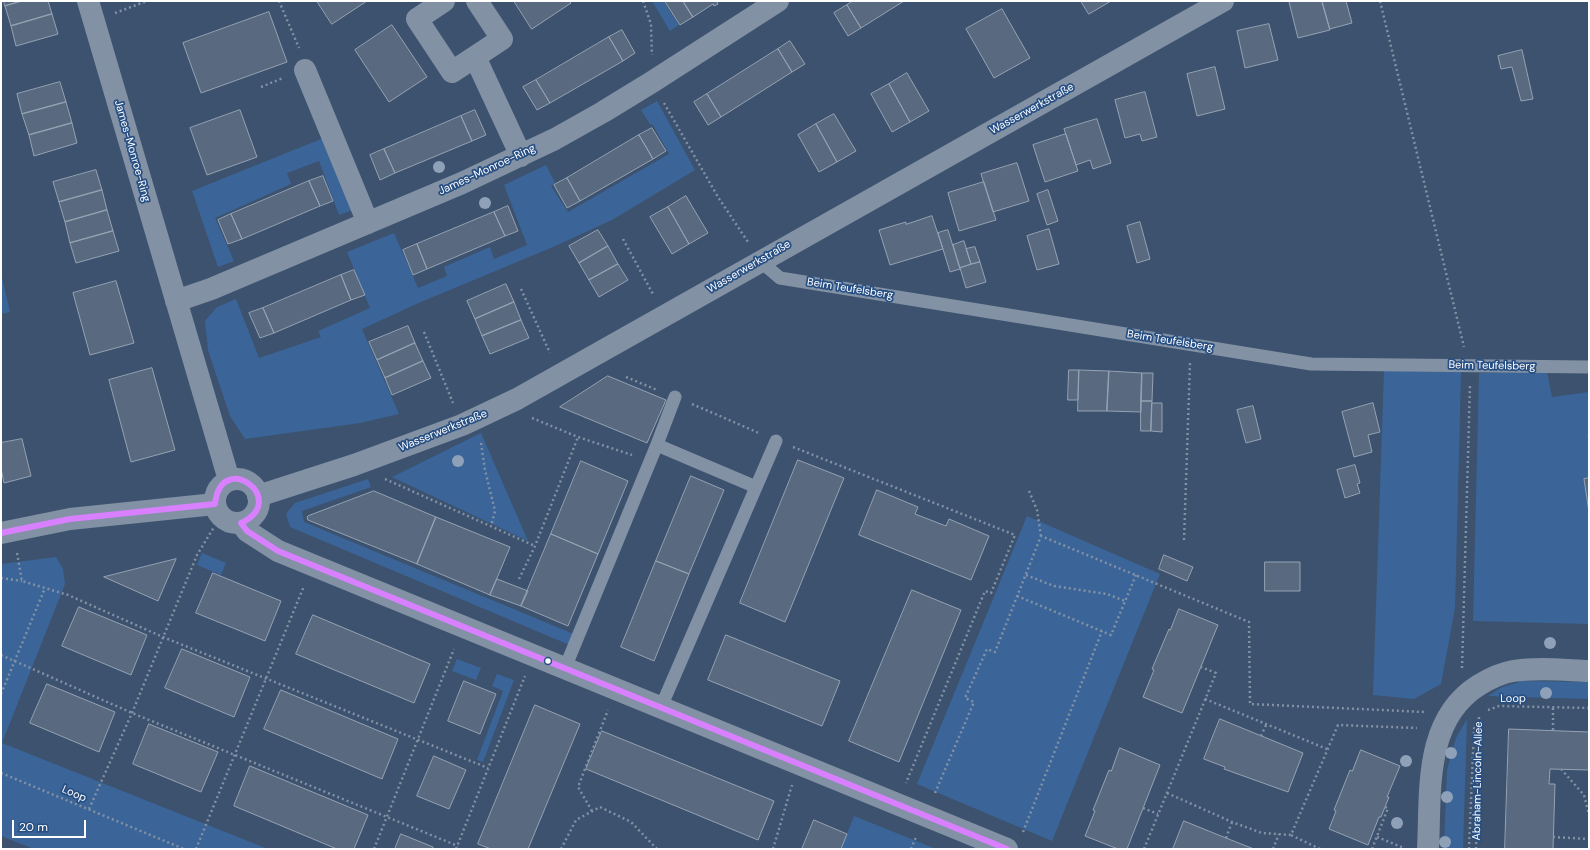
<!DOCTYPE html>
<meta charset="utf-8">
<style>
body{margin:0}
#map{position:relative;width:1590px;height:850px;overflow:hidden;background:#3c526e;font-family:"DM Sans",sans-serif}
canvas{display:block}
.frame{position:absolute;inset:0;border:2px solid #fff;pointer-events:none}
.scale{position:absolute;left:12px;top:820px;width:74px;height:18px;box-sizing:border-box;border:2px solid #fff;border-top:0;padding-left:5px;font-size:12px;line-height:14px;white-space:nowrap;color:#fff;-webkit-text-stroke:3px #274f83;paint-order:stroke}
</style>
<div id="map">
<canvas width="1590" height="850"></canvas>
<div class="frame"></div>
<div class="scale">20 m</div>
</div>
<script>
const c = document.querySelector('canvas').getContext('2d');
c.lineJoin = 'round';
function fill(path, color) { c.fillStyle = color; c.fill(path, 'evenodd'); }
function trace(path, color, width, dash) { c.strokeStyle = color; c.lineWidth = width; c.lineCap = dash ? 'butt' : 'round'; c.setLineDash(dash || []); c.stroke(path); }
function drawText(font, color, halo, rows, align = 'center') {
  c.font = font + ' "DM Sans",sans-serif'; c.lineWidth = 3.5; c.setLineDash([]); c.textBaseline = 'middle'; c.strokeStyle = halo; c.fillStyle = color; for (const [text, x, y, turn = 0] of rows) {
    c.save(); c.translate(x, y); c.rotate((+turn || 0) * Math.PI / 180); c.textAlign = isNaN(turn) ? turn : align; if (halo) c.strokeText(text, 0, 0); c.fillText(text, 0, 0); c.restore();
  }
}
fill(new Path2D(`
 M 652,1 L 663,1 L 679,25 L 670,31 Z
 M 657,101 L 695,170 L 612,220 L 553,247 L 421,302 L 362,329 L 399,414 L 360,423 L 245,439 L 230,416 L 208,350 L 205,321 L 217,307 L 236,299 L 259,358 L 321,337 L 318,331 L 370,308 L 347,252 L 394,233 L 418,288 L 447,276 L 444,267 L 490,247 L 494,259 L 527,245 L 504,185 L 546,165 L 555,183 L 551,186 L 568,212 L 669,154 L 653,125 L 650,124 L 641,110 Z
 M 326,137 L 355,209 L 339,215 L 319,161 L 287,173 L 291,184 L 215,218 L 234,261 L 218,267 L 192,191 Z
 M 1,273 L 10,312 L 1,314 Z
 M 1384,370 L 1461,372 L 1455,608 L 1441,684 L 1414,699 L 1373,695 Z
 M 1547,372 L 1552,397 L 1589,392 L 1589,624 L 1473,621 L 1479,373 Z
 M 481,433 L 528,541 L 392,477 Z
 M 368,479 L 371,487 L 302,511 L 304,522 L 576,635 L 572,646 L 290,527 L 286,514 L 295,503 Z
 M 1027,516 L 1160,574 L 1052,841 L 917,784 Z
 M 202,553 L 226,563 L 221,575 L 197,565 Z
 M 56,557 L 63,569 L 65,584 L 2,743 L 268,849 L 34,849 L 1,836 L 1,564 Z
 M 457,659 L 481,668 L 476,680 L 452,671 Z
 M 497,674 L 514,680 L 483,762 L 477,760 L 503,691 L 492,686 Z
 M 1522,681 L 1589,682 L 1589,699 L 1488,696 L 1502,687 Z
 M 1467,719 L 1463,849 L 1444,849 L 1447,770 L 1456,738 Z
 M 854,816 L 936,849 L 841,849 Z`), '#3b6598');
const building = new Path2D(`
 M 4,1 L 22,1 L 5,6 Z
 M 22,1 L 48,1 L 52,14 L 11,26 L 5,6 Z
 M 317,1 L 367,1 L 332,24 Z
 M 514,1 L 569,1 L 571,3 L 532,29 Z
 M 667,1 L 683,1 L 693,17 L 680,25 L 665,2 Z
 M 683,1 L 717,1 L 718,4 L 714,6 L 713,4 L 693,17 Z
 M 853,1 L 904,1 L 861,28 L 847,5 Z
 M 1081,1 L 1111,1 L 1089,14 Z
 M 1292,1 L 1322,1 L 1330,30 L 1298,38 L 1289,2 Z
 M 1322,1 L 1346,1 L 1352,23 L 1330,29 Z
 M 847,5 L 861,28 L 848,36 L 834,13 Z
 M 1002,9 L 1030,58 L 994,78 L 966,29 Z
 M 269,12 L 287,62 L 201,93 L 183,43 Z
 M 52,14 L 58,34 L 16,46 L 11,26 Z
 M 1269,24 L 1278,60 L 1245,68 L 1237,31 Z
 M 392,25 L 427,77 L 389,102 L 355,50 Z
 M 622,30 L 635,53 L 623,61 L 609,37 Z
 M 609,37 L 623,61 L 550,103 L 536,80 Z
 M 790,41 L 805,64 L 792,72 L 778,49 Z
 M 778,49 L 792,72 L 721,117 L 707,94 Z
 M 1522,50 L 1533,99 L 1521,101 L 1512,67 L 1501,69 L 1498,56 Z
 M 1215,67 L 1225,109 L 1197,116 L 1187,74 Z
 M 907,73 L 929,111 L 910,122 L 889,84 Z
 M 536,80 L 550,103 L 537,110 L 523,87 Z
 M 60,82 L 66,102 L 22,114 L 17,94 Z
 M 889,84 L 910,122 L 892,132 L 871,94 Z
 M 1145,92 L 1157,137 L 1142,141 L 1140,134 L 1125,138 L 1115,100 Z
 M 707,94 L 721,117 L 708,125 L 694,102 Z
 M 66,102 L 72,123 L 29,135 L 22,114 Z
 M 240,110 L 257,157 L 207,175 L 190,128 Z
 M 475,110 L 486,135 L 472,141 L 461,116 Z
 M 834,114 L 856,151 L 837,162 L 816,124 Z
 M 461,116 L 472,141 L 395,173 L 384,149 Z
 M 1097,119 L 1111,163 L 1093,169 L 1090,160 L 1076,165 L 1064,129 Z
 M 72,123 L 77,143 L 34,156 L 29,135 Z
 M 816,124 L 837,162 L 819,172 L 798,135 Z
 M 652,128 L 666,151 L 653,159 L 639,135 Z
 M 1066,134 L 1078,171 L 1045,182 L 1033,145 Z
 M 639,135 L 653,159 L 580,201 L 567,178 Z
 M 384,149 L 395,173 L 380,180 L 370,155 Z
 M 1017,163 L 1029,201 L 993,212 L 981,174 Z
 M 96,170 L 102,190 L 59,202 L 53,182 Z
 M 323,176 L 333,201 L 320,206 L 309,181 Z
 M 567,178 L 580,201 L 567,208 L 554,185 Z
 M 309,181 L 320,206 L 242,239 L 231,214 Z
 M 984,182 L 996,220 L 959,231 L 948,193 Z
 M 102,190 L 107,210 L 65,222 L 59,202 Z
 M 1048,190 L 1058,221 L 1047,225 L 1037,194 Z
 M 686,196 L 708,233 L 689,244 L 668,207 Z
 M 508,206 L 518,231 L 505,236 L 494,212 Z
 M 668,207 L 689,244 L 672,254 L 650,217 Z
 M 107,210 L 113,231 L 70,243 L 65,222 Z
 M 494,212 L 505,236 L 427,269 L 417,244 Z
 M 231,214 L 242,239 L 228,244 L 218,220 Z
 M 932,216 L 943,249 L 890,265 L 879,230 L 906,222 L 906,224 Z
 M 1140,222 L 1150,259 L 1137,263 L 1127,226 Z
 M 1049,229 L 1059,264 L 1037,270 L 1027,236 Z
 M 598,230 L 608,246 L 579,263 L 569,246 Z
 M 948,230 L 960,269 L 950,272 L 938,233 Z
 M 113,231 L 119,251 L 76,263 L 70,243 Z
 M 964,241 L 971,264 L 960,268 L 953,245 Z
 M 417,244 L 427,269 L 413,275 L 403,250 Z
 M 608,246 L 618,264 L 589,280 L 579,263 Z
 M 975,247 L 980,262 L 971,264 L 966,249 Z
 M 980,262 L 986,282 L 966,288 L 960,268 Z
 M 618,264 L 628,280 L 599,297 L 589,280 Z
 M 354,270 L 365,295 L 351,300 L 341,275 Z
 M 341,275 L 351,300 L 274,333 L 263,308 Z
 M 116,281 L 134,343 L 90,355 L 73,293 Z
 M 506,284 L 514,302 L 475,319 L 467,301 Z
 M 514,302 L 521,320 L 482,336 L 475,319 Z
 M 263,308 L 274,333 L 260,338 L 249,313 Z
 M 521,320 L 529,338 L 490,354 L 482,336 Z
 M 408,326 L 415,343 L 377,360 L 369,342 Z
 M 415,343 L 423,361 L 385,378 L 377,360 Z
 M 423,361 L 431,378 L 392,395 L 385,378 Z
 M 152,368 L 175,450 L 131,462 L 109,380 Z
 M 1069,370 L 1079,370 L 1078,400 L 1068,400 Z
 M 1079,370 L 1109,371 L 1107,411 L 1078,411 Z
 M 1109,371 L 1142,373 L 1141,412 L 1107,411 Z
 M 1142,373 L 1153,373 L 1152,401 L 1141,401 Z
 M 608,376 L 666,400 L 647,443 L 560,407 Z
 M 1141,401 L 1152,401 L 1151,431 L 1141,431 Z
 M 1152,403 L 1162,403 L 1162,432 L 1151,431 Z
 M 1373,403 L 1380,432 L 1368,435 L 1372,452 L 1354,457 L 1342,412 Z
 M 1253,406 L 1261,439 L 1246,443 L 1237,410 Z
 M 22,439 L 31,476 L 4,483 L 1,468 L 1,443 Z
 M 798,460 L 844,478 L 785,622 L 740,603 Z
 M 581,461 L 628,481 L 598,554 L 551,534 Z
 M 1355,465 L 1360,483 L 1357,484 L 1360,493 L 1345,498 L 1337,470 Z
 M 691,476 L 724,490 L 689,574 L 656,561 Z
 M 1589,478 L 1589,512 L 1584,479 Z
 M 877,490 L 918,507 L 915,514 L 946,526 L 949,519 L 989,536 L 971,580 L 859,535 Z
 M 374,491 L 436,517 L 417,564 L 308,520 L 307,517 L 308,516 Z
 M 436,517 L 510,547 L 490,595 L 417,564 Z
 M 551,534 L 598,554 L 568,626 L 521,606 Z
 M 1164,555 L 1193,567 L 1187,581 L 1159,569 Z
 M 176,559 L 158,601 L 104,577 Z
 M 656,561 L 689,574 L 654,661 L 621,647 Z
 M 1265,562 L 1300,562 L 1300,591 L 1265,591 Z
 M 213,573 L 281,601 L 265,641 L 196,613 Z
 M 497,579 L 528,591 L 521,606 L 490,595 Z
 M 912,590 L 961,610 L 899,762 L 849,741 Z
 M 79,607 L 147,635 L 131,675 L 62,646 Z
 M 1179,609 L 1218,625 L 1182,713 L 1143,697 L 1154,670 L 1152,669 L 1169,629 L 1170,630 Z
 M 313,615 L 430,664 L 414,703 L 296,654 Z
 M 726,635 L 840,681 L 822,726 L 708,680 Z
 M 182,649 L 250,677 L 234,717 L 165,688 Z
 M 464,681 L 496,694 L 480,734 L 448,721 Z
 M 47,684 L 115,712 L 99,752 L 30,723 Z
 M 281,690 L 398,739 L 382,779 L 264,729 Z
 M 535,705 L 580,724 L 528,849 L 491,849 L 478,844 Z
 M 1220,719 L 1303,753 L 1288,792 L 1224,769 L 1225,767 L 1204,759 Z
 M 149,724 L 218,752 L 201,792 L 133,764 Z
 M 1509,729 L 1589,732 L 1589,770 L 1550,769 L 1549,784 L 1555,784 L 1553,849 L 1505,849 Z
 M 602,731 L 774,801 L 758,840 L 586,769 Z
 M 1120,748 L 1160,765 L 1127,849 L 1118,849 L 1085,836 L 1095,811 L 1093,810 L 1109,770 L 1111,771 Z
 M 1361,750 L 1400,766 L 1387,797 L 1389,797 L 1381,817 L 1379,817 L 1368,845 L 1329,829 L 1336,811 L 1334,810 L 1350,770 L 1352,771 Z
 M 434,756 L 466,770 L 449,809 L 417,796 Z
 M 250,766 L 368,815 L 354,849 L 337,849 L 234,806 Z
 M 814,820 L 847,834 L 841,849 L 802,849 Z
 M 1184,821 L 1226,838 L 1254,849 L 1173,849 Z
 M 401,834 L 433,847 L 433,849 L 395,849 Z`);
fill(building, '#596a80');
trace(building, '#95a2b2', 1);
trace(new Path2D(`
 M 279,1 L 299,48
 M 643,1 L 651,24 L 652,55
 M 1380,1 L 1464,347
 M 115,13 L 147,1
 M 261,87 L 283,78
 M 664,103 L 718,197 L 748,242
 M 623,239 L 654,296
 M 521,289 L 550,353
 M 424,332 L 453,403
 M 626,377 L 657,390
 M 692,404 L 759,433
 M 532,418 L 578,437 L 632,455
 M 1589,435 L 1589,440
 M 481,443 L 485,470 L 495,511 L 491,526
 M 793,447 L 1015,535 L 991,593 L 985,591 L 906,783
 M 385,479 L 535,546
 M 1029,491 L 1037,510 L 1041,536
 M 1184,540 L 1190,363
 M 17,553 L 22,581 L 68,595 L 163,637 L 488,768
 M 1026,575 L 1054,586 L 1107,594 L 1125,601
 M 1,578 L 22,581
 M 519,579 L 535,546 L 578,437
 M 1017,596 L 1111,635 L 1136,575
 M 1,655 L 132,713 L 458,846
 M 1462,668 L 1470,385
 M 1,694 L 45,588
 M 1205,699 L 1327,749
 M 1488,710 L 1499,706 L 1589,708
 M 1553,730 L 1553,707
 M 1261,736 L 1266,725
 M 1561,769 L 1584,795 L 1589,815
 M 1,773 L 184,849
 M 935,793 L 974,702 L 965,698 L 987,649 L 995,652 L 1041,536 L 1249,622 L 1250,704 L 1425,712
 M 1167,793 L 1232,822 L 1262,833 L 1291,835
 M 1143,808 L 1158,814
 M 89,809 L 132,713 L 197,555 L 214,527
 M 592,811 L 578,787 L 608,710
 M 1023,832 L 1102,631
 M 1377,837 L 1404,848
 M 1553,837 L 1589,839
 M 1226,838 L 1232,822
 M 196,849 L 304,586
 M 374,849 L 454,649
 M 456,849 L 525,676
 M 561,849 L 576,820 L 600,807 L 631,822 L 657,849
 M 773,849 L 792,785
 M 911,849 L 916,837
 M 1144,849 L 1216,673 L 1201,667
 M 1273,849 L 1279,834
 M 1320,849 L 1291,835 L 1338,725 L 1417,728
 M 1372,849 L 1388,808 L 1385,807
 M 1469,849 L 1474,729 L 1477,721
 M 1476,849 L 1479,716`), '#8291a4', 2.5, [2, 3]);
trace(new Path2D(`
 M 760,261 L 780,278 L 1311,364 L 1589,367
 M 657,445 L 756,487
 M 565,668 L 656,447 L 675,397
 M 661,707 L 776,441`), '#8291a4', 13);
trace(new Path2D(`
 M 88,1 L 229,480
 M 444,1 L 417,19 L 452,72 L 502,39 L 477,1
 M 475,57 L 521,156
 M 305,70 L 368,223
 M 176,301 L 211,289 L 462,183 L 555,139 L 603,112 L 652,82 L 778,1
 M 241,523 L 247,531 L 278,551 L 1007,849
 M 1428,849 C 1431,792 1423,720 1479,685 C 1489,679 1501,673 1513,671 C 1538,667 1564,670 1589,671`), '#8291a4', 22);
trace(new Path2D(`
 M215 501a22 22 0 1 1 44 0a22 22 0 1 1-44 0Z
 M 258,496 L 354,465 L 462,425 L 517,399 L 1223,1
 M 1,533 L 70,519 L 215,504`), '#8291a4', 22);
trace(new Path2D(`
 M 1,533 L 70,519 L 215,504 C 221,448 291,500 241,523 L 247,531 L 278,551 L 1007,849`), '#d880ff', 6);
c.fillStyle = '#8fa1b8';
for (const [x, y] of [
 [439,167],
 [485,203],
 [458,461],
 [1550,643],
 [1546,693],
 [1451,753],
 [1406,761],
 [1447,797],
 [1397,823],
 [1445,842]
]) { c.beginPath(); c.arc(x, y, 6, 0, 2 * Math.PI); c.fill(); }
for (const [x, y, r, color] of [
 [548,661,3.5,"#fff"]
]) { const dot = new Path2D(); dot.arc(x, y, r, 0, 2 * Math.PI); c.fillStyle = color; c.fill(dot); trace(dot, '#274f83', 1.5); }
drawText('11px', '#fff', '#274f83', [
 ["Wasserwerkstraße",1032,109,-29],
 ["James-Monroe-Ring",132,151,74],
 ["James-Monroe-Ring",487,170,-25],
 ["Wasserwerkstraße",749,267,-30],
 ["Beim Teufelsberg",850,289,9],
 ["Beim Teufelsberg",1170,341,9],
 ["Beim Teufelsberg",1492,366,1],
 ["Wasserwerkstraße",443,431,-22],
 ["Loop",1513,699,-1],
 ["Abraham-Lincoln-Allee",1478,781,-89],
 ["Loop",74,794,23]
]);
</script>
